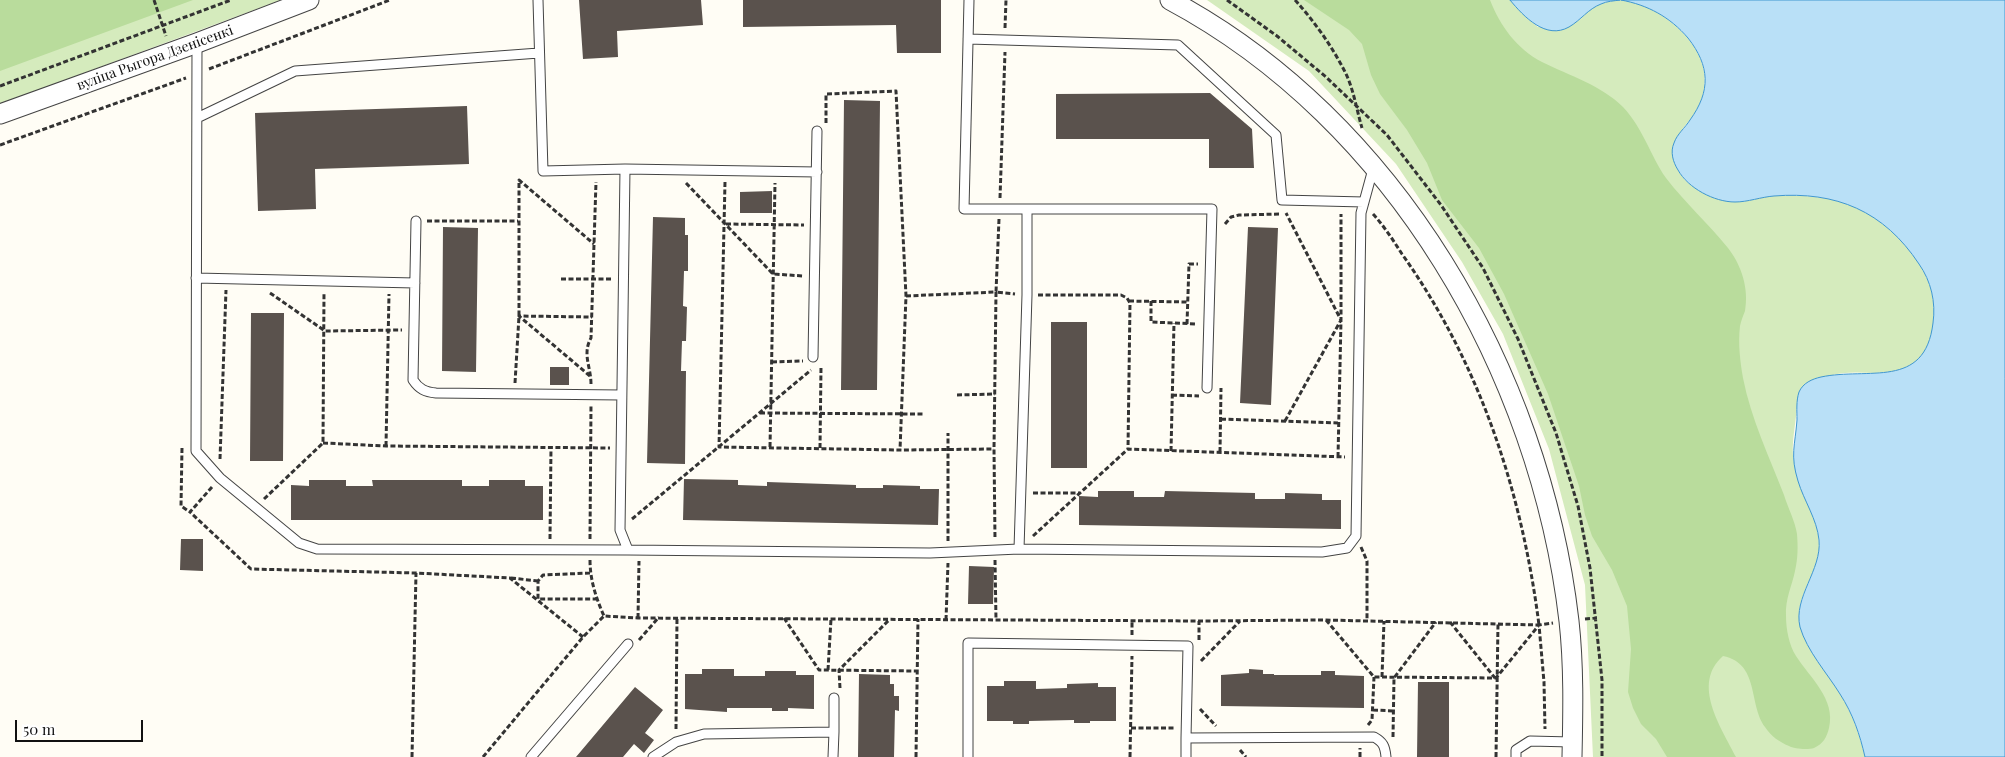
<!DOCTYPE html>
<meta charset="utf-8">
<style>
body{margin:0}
#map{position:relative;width:2005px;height:757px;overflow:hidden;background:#fffdf5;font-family:"Playfair Display",serif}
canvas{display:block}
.scale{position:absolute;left:15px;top:720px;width:128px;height:22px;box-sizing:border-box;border:2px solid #111;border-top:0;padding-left:6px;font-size:15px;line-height:18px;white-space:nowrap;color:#111;-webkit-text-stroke:4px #fff;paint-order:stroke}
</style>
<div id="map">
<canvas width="2005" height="757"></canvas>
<div class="scale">50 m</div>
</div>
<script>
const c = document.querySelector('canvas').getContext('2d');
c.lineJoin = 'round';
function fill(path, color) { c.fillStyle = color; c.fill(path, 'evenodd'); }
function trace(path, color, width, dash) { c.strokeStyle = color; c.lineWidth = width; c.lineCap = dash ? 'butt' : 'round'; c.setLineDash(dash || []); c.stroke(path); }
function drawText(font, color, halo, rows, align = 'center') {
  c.font = font + ' "Playfair Display",serif'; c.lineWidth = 5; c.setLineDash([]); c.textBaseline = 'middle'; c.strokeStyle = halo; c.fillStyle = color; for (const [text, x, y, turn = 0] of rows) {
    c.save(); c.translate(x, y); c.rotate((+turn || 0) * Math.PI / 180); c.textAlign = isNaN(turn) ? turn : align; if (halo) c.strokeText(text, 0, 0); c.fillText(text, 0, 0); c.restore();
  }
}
fill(new Path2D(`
 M 0,0 L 281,0 L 0,104 Z
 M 1207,0 L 1510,0 L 1526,17 L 1538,27 C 1548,25 1571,24 1579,20 C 1582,18 1585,14 1588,11 C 1597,4 1608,1 1619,0 C 1638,0 1657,11 1671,22 C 1701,46 1715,77 1696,112 C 1691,120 1682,127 1679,136 C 1672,154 1673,171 1690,184 C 1699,190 1724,203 1736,202 C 1748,202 1760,197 1772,196 C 1794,194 1817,196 1839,201 C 1871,208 1911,244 1925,274 C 1934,292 1936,312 1932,331 C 1930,341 1927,350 1921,357 C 1896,384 1859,366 1829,376 C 1820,379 1805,395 1797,402 C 1797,421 1790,444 1794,462 C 1799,491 1821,520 1819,549 C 1818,573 1795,597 1800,621 C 1805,650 1828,673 1842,697 C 1853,716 1860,736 1865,757 L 1593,757 L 1585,585 L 1549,449 L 1503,334 L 1462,262 L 1396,164 L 1309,71 Z`), '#d5ebbd');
fill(new Path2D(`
 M 0,0 L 193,0 L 0,71 Z
 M 1304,0 L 1490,0 C 1500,26 1517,49 1542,62 C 1570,76 1601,85 1623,107 C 1643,128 1650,155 1666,178 C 1685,203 1709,224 1728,248 C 1742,266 1749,289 1745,311 C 1743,316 1741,321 1740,326 C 1738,343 1740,361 1743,378 C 1751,419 1769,456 1784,495 C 1788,508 1795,521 1797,534 C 1798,547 1798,558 1795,571 C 1792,586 1785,599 1786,616 C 1786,629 1789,645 1796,656 C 1810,678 1836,699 1829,728 C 1827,737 1823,744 1814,748 C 1808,750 1794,749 1789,746 C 1779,742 1771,736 1765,727 C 1748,703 1760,664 1723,656 C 1691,684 1721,727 1736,757 L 1667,757 L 1656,739 L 1641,724 L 1633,708 L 1628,692 L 1631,649 L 1627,606 L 1612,570 L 1592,536 L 1585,515 L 1579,486 L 1548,394 L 1504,294 L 1479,248 L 1442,200 L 1427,163 L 1407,130 L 1380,94 L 1371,75 L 1362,44 L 1349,30 Z`), '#b9dc9c');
const water = new Path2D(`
 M 1510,0 L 1620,0 C 1614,1 1607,1 1601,4 C 1588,9 1581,20 1569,27 C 1546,40 1524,17 1510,0 Z
 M 1621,0 L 2005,0 L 2005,757 L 1865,757 C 1860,735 1853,714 1840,694 C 1827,673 1807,651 1800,627 C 1793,597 1822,570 1819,540 C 1817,519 1804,501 1798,481 C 1790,455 1795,446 1797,420 C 1797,411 1796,401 1799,392 C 1803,383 1812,379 1821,377 C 1868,367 1925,390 1933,323 C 1936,302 1931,281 1919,264 C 1884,211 1836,191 1774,196 C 1761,197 1748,202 1735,202 C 1714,202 1688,188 1678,170 C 1673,162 1670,152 1674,143 C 1677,134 1685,128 1690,120 C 1711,91 1710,66 1688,38 C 1670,17 1648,5 1621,0 Z`);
fill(water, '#b9e0f7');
trace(water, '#3f96cf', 1);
fill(new Path2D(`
 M 579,0 L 701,0 L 703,25 L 617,31 L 618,57 L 583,59 Z
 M 743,0 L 941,0 L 941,53 L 897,53 L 896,25 L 743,27 Z
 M 1210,93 L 1252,129 L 1254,168 L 1209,168 L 1209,139 L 1056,139 L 1056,94 Z
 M 844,100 L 880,101 L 877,390 L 841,390 Z
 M 467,106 L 469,164 L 315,169 L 316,209 L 258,211 L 255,113 Z
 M 772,191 L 772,213 L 740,213 L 740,192 Z
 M 653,217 L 685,218 L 685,235 L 688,235 L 688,271 L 684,271 L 683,306 L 687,307 L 686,341 L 682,341 L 681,371 L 686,371 L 685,464 L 647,463 Z
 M 443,227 L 478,228 L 476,372 L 442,371 Z
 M 1248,227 L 1278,228 L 1271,405 L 1240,403 Z
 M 251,313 L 284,313 L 283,461 L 250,461 Z
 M 1051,322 L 1087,322 L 1087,468 L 1051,468 Z
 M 550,367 L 569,367 L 569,385 L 550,385 Z
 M 684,479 L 738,480 L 738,485 L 767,486 L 767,482 L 856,485 L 856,488 L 883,488 L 883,485 L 920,486 L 920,489 L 939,489 L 938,525 L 683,520 Z
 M 309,480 L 346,480 L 346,486 L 373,486 L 372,480 L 462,480 L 462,486 L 489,486 L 489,480 L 525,480 L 525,486 L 543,486 L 543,520 L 291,520 L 291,485 L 309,486 Z
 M 1098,491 L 1134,491 L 1134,497 L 1164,497 L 1165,491 L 1255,493 L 1255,499 L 1285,499 L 1285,493 L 1322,494 L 1322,500 L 1341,500 L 1341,529 L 1079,525 L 1079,496 L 1098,497 Z
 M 181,539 L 203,539 L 203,571 L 180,570 Z
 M 969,566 L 994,567 L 993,604 L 968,604 Z
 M 702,669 L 734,669 L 734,676 L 765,676 L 765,671 L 796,671 L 796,675 L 814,675 L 814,709 L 788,708 L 788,711 L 772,711 L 772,708 L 727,708 L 727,712 L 685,709 L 685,674 L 702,674 Z
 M 1249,669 L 1263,670 L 1263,674 L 1274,674 L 1274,675 L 1321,675 L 1321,671 L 1335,671 L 1335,675 L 1364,676 L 1364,708 L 1221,706 L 1221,675 L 1249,673 Z
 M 859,674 L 890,675 L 890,684 L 894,684 L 894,696 L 899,696 L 899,711 L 895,710 L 894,757 L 858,757 Z
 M 1004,681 L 1036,681 L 1036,689 L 1067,688 L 1067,684 L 1098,683 L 1098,687 L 1116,687 L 1116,721 L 1090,721 L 1090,723 L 1074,723 L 1074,720 L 1029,721 L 1029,724 L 1013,724 L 1013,721 L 987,721 L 987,686 L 1004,686 Z
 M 1418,682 L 1449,682 L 1449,757 L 1417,757 Z
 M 635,687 L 663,710 L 645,733 L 654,740 L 644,753 L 634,744 L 623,757 L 576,757 Z`), '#5a524d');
const lane = new Path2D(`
 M 538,0 L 543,171 L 625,169 L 817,172
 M 969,0 L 964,209 L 1212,209 L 1207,388
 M 968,39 L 1178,45 L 1276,135 L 1282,200 L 1364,202
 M 197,43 L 196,451 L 220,478 L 299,543 L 317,549 L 628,550
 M 197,118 L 295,71 L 539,53
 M 625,169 L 620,530 L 628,550 L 930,553 L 1019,549 L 1322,552 L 1347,548 L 1356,536 L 1361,213 L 1373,169
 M 416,221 L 413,380 C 419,389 425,392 436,393 L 621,395
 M 196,278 L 415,283
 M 813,357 L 817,131
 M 1019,549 L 1027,295 L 1027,209
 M 834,732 L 834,698
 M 531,757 L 628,644
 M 653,757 L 676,742 L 704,734 L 834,732 L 833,757
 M 968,757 L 968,643 L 1188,646 L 1186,738
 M 1186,757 L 1186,738 L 1374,737 C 1383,742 1385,746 1386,757
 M 1516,757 L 1516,750 L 1530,741 L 1572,742`);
const street = new Path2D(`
 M 1170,0 C 1395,120 1540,372 1569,621 C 1574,666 1573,712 1572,757
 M 0,114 L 197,43 L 309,0`);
trace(lane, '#444', 11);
trace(street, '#444', 21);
trace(new Path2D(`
 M 154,0 L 166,36
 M 1227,0 L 1277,36 L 1326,77 L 1387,135 L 1441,205 L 1483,268 L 1518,339 L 1556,433 L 1578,506 L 1590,568 L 1602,680 L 1602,757
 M 1295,0 C 1315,22 1334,49 1347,76 C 1354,92 1357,111 1362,128
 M 1005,28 L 1006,0
 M 209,69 L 390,0
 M 0,86 L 231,0
 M 826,123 L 826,94 L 896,91 L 906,296 L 900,450
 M 0,145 L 186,78
 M 725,182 L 719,447 L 900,450 L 994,449
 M 686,183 L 773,274 L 803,276
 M 1000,198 L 1005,52
 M 1373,214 C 1384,226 1393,240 1402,254 C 1480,364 1522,492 1539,625
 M 999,219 L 996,292 L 1015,294
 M 427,221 L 518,221
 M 726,224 L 804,225
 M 1225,224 L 1231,217 L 1239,215 L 1280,214
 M 561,279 L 613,279
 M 270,293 L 325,331 L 402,330
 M 1038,295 L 1121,295 L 1127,298 L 1130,303 L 1128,449
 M 906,296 L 996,292 L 994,449 L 995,539
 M 1129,301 L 1188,302
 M 1151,301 L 1151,322 L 1197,324
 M 1187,324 L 1189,264 L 1198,264
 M 772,362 L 803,361
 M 590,376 L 519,316 L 592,317
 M 515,383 L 519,316 L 519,180 L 594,244
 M 591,384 C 591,367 582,354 591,338 L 596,182
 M 957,395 L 995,394
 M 1172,395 L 1199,396
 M 760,413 L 924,414
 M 1221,419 L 1338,423
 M 1285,421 L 1341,320 L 1286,213
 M 323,443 L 386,446 L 610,448
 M 386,446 L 389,294
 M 770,447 L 775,183
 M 182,448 L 181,506 L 190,512
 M 820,448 L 821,367
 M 1171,451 L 1174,323
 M 1220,452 L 1221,388
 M 1338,457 L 1341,320 L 1341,214
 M 220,459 L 226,290
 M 212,487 L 190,512 L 251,569 L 416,573 L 510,578 L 583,637
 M 1033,493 L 1079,493
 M 264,499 L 323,443 L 324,293
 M 632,519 L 811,370
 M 1033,536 L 1128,449 L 1345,457
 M 550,539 L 551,447
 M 590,539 L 591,405
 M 948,541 L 948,433
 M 1361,547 L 1367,561 L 1367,620
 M 590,560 C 590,580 596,598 604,616
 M 995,560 L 996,620
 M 590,573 L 543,575 L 538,581 L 538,599 L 596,599
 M 511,578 L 538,581
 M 638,618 L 639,561
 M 784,618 L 819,670 L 917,671
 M 1585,619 L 1597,618
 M 946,620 L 948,563
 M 1326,620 L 1374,677 L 1496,678 L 1539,625 L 1553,623
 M 1450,622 L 1495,678
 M 1132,635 L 1132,620
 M 639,640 L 659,617
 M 1199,640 L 1199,621
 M 1201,661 L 1240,621
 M 828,670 L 831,619
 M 1382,677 L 1384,621
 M 840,688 L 839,670 L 889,620
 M 1200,709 L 1216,726
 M 1373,710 L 1394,711
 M 1368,725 L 1372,720 L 1374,677
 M 1131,728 L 1175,728
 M 676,729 L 677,617
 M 1393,737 L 1394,678 L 1436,622
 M 1240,750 L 1246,757
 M 412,757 L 416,573
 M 483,757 L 583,637 L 604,616 L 638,618 L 1199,621 L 1325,620 L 1539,625 L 1544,682 L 1545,729
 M 916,757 L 918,619
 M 1130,757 L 1132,656
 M 1360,757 L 1360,748
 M 1496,757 L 1498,623`), '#333', 3, [5, 2.5]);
trace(lane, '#fff', 9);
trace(street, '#fff', 19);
drawText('14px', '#111', '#fff', [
 ["вуліца Рыгора Дзенісенкі",155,58,-20]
]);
</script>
